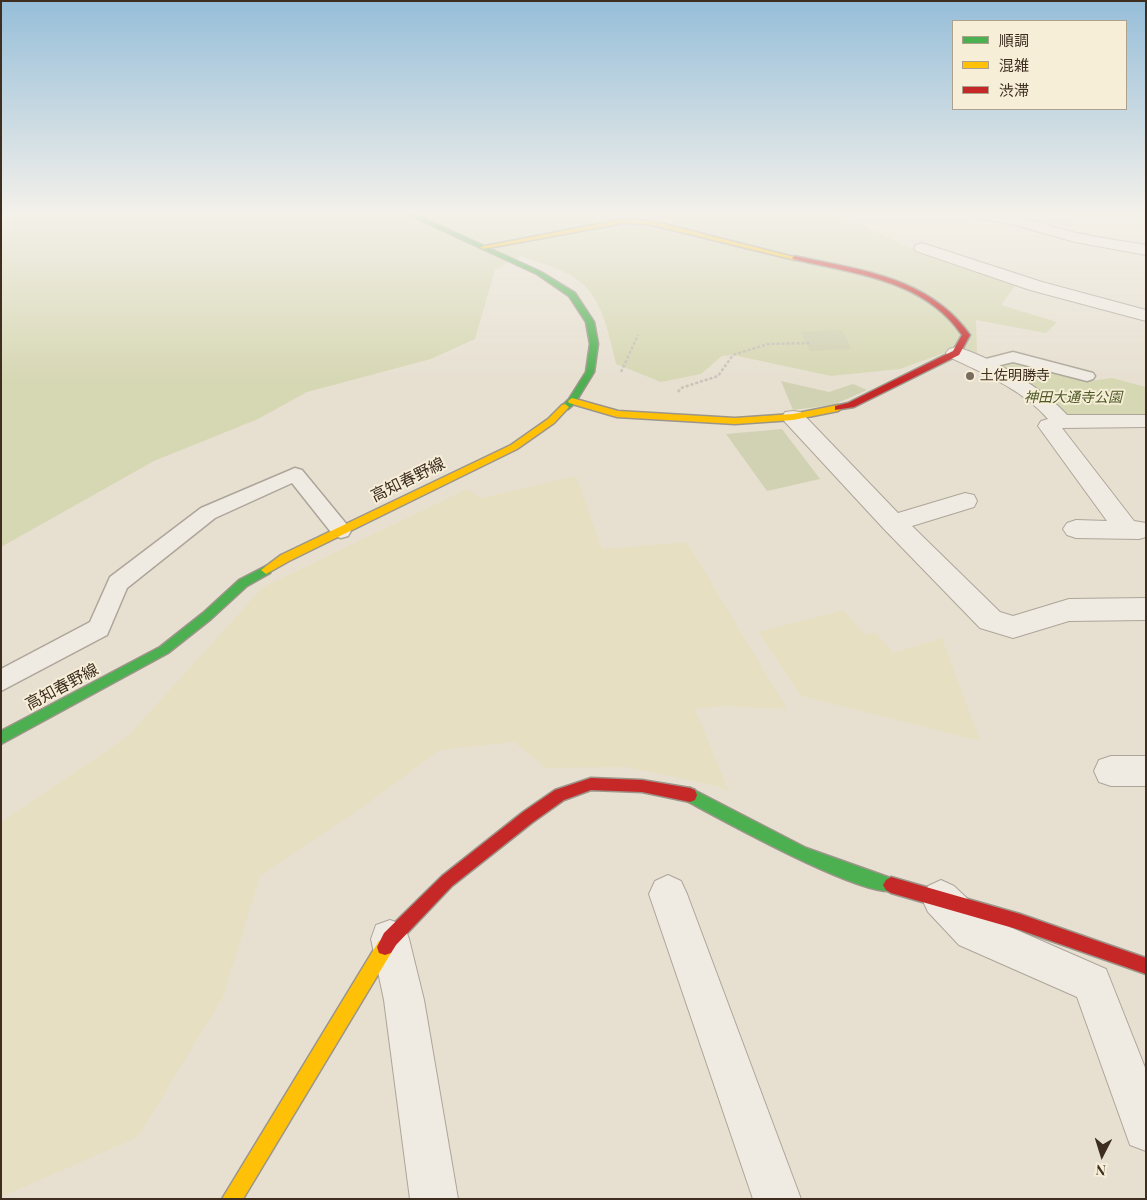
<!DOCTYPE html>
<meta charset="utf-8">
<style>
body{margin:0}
#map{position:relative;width:1147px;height:1200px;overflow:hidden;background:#e7e0d1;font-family:"Playfair Display","Noto Sans JP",serif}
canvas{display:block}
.frame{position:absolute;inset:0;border:2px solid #3d2e20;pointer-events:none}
.legend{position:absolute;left:952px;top:20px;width:175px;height:90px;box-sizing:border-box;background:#f7eed8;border:1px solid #ada18e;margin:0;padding:6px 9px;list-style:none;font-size:15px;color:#3d2e20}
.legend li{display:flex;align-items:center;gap:10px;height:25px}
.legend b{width:25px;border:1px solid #ada18e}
.north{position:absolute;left:1077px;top:1130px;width:50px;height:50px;-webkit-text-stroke:4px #f7eed8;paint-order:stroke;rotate:185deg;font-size:14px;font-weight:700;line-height:20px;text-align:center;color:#3d2e20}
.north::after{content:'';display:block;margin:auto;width:18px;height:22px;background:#3d2e20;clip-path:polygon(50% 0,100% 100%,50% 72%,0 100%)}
</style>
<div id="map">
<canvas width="1147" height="1200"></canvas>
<div class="frame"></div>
<ul class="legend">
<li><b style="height:6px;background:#4caf50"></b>順調</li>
<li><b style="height:6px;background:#ffc107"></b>混雑</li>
<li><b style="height:6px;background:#c62828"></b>渋滞</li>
</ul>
<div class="north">N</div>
</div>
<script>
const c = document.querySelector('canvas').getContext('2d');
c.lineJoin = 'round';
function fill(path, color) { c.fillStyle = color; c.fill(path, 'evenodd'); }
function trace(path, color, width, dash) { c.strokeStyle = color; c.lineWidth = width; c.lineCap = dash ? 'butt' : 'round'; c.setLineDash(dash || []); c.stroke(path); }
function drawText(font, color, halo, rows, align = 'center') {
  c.font = font + ' "Playfair Display","Noto Sans JP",serif'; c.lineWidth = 4; c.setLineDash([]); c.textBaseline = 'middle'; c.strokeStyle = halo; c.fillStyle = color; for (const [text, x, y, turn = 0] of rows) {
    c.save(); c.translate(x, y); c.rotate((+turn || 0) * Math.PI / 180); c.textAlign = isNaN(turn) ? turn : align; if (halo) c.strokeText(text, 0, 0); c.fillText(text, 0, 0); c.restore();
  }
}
fill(new Path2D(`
 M 576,476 L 602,549 L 687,542 L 787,709 L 722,706 L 695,709 L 729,791 L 716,786 L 627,767 L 546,768 L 514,742 L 440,750 L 364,806 L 260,876 L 223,997 L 138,1137 L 1,1197 L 1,822 L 128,736 L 263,587 L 467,489 L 481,498 Z
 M 844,610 L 864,634 L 876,633 L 893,653 L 942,638 L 980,741 L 801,696 L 758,632 Z`), '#e6dfc2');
fill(new Path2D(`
 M 1,214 L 828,214 L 849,219 L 932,258 L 1016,285 L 1001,305 L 1057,322 L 1046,333 L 976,320 L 977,353 L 958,348 L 900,369 L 831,376 L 733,355 L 722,356 L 701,374 L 661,382 L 616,364 C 608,331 602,291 568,274 C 554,266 536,262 521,256 L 495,270 L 475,339 L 431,359 L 307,392 L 258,419 L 154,461 L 1,547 Z
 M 1063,214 L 1146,214 L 1146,221 L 1078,219 Z
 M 1014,363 L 1090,381 L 1112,378 L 1146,387 L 1146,417 L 1064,417 L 989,366 Z`), '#d6d7b3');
fill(new Path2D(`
 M 842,330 L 851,349 L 810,351 L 800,332 Z
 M 781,381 L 829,392 L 853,384 L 867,390 L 833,405 L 793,410 Z
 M 782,429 L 820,479 L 767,491 L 726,434 Z`), '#d1d1b3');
fill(new Path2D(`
 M 999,214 L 1007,214 L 1035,222 L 1032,224 Z`), '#bcccc2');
const lane = new Path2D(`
 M 1013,352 L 1093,373 L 1095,376 L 1093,379 L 1087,381 L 1013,362 L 980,370 L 974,368 L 972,365 L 974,362 Z
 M 295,468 L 302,470 L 348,526 L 351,531 L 348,536 L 341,538 L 334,536 L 292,483 L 215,518 L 127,588 L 107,635 L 1,691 L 1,669 L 90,622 L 110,577 L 201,508 Z`);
const street = new Path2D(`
 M 971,214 C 1008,210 1041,225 1077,233 C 1100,238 1123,241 1146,245 L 1146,255 L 1075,242 L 1011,224 L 973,217 Z
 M 922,243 L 1042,282 L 1146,310 L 1146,321 L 1030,290 L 916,251 L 914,248 L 916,245 Z
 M 956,347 C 990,356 1044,389 1067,415 L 1146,415 L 1146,427 L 1062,428 L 1134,521 L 1146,523 L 1146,537 L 1139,539 L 1076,538 L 1067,535 L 1063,529 L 1067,523 L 1076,520 L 1107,521 L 1038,426 L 1041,421 L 1048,419 C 1023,390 983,373 949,357 L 946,353 L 949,349 Z
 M 793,411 L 801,412 L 898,513 L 965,493 L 974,495 L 977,501 L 974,507 L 912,526 L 1000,612 L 1013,616 L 1069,599 L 1146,598 L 1146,620 L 1069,621 L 1013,638 L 980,628 L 884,529 L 785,422 L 782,417 L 785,412 Z
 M 1111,756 L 1146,756 L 1146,786 L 1111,786 L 1099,782 L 1094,771 L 1099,760 Z
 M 668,875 L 681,881 L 687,894 L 801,1199 L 753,1199 L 649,894 L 655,881 Z
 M 941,880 L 954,886 L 987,917 L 1106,969 L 1146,1070 L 1146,1151 L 1130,1145 L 1077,997 L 959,945 L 928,912 L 922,899 L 928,886 Z
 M 390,920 L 404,925 L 409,939 L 424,1000 L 458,1199 L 410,1199 L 384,1000 L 371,939 L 376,925 Z`);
const fast = new Path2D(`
 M 407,214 L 414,214 L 541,272 L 575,293 L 594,322 L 598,344 L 594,372 L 575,403 L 568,409 L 562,409 L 561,407 L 569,399 L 586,372 L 590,344 L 586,322 L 569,296 L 537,274 Z
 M 266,566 L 271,570 L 270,573 L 247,586 L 211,619 L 168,653 L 1,744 L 1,731 L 160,647 L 203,613 L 239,580 Z
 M 690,788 L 806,848 L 896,880 L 899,885 L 896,890 C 869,902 717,817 685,800 L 683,795 L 685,790 Z`);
const slow = new Path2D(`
 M 624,219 L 652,221 L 798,258 L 795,260 L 652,225 L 624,223 L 483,249 L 480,247 Z
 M 572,398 L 618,411 L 735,418 L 793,414 L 838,405 L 842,408 L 838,411 L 793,420 L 735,424 L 617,417 L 569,403 L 568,401 Z
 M 565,404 L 569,407 L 554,423 L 517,449 L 289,561 L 266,574 L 261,570 L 281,555 L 511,445 L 548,419 L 562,405 Z
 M 385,939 L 391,941 L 393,947 L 391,953 L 243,1199 L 222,1199 L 379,941 Z`);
const jam = new Path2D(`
 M 795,256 C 860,270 929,277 970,335 L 959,355 L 854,407 L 835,410 L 835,406 L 848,403 L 953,351 L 962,335 C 924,279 854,274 793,259 L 792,258 Z
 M 591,778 L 642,780 L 690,788 L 695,790 L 697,795 L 695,800 L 690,802 L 642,792 L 591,790 L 564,800 L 533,822 L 452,886 L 396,945 L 391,953 L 385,955 L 379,953 L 377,947 L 384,933 L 442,876 L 523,812 L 555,790 Z
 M 891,877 L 1020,914 L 1146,958 L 1146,974 L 1020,930 L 891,893 L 886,890 L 883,885 L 886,880 Z`);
trace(lane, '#ada599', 3);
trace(street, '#ada599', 2);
trace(fast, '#9c958a', 3);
trace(slow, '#9c958a', 3);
trace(jam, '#9c958a', 3);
trace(new Path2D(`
 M 621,372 L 638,335
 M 678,392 L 681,388 L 718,376 L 733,355 L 768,344 L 810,343`), '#c8c2b9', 2.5, [3, 2]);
fill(lane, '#efebe3');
fill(street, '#efebe3');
fill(fast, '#4caf50');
fill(slow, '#ffc107');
fill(jam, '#c62828');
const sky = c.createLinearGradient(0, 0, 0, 382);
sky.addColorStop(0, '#96bed9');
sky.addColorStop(0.56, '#f4f1ea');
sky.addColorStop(1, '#f4f1ea00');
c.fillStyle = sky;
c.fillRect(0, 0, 1147, 382);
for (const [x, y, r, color] of [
 [970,376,5,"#786c5e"]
]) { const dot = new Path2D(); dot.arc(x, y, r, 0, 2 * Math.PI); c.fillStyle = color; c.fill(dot); trace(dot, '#f7eed8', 2); }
drawText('14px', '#3d2e20', '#f7eed8', [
 ["土佐明勝寺",980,376]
], 'left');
drawText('italic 14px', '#4d5a26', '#f7eed8', [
 ["神田大通寺公園",1073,398]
]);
drawText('16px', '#3d2e20', '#f7eed8', [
 ["高知春野線",408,480,-26],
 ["高知春野線",62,687,-28]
]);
</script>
